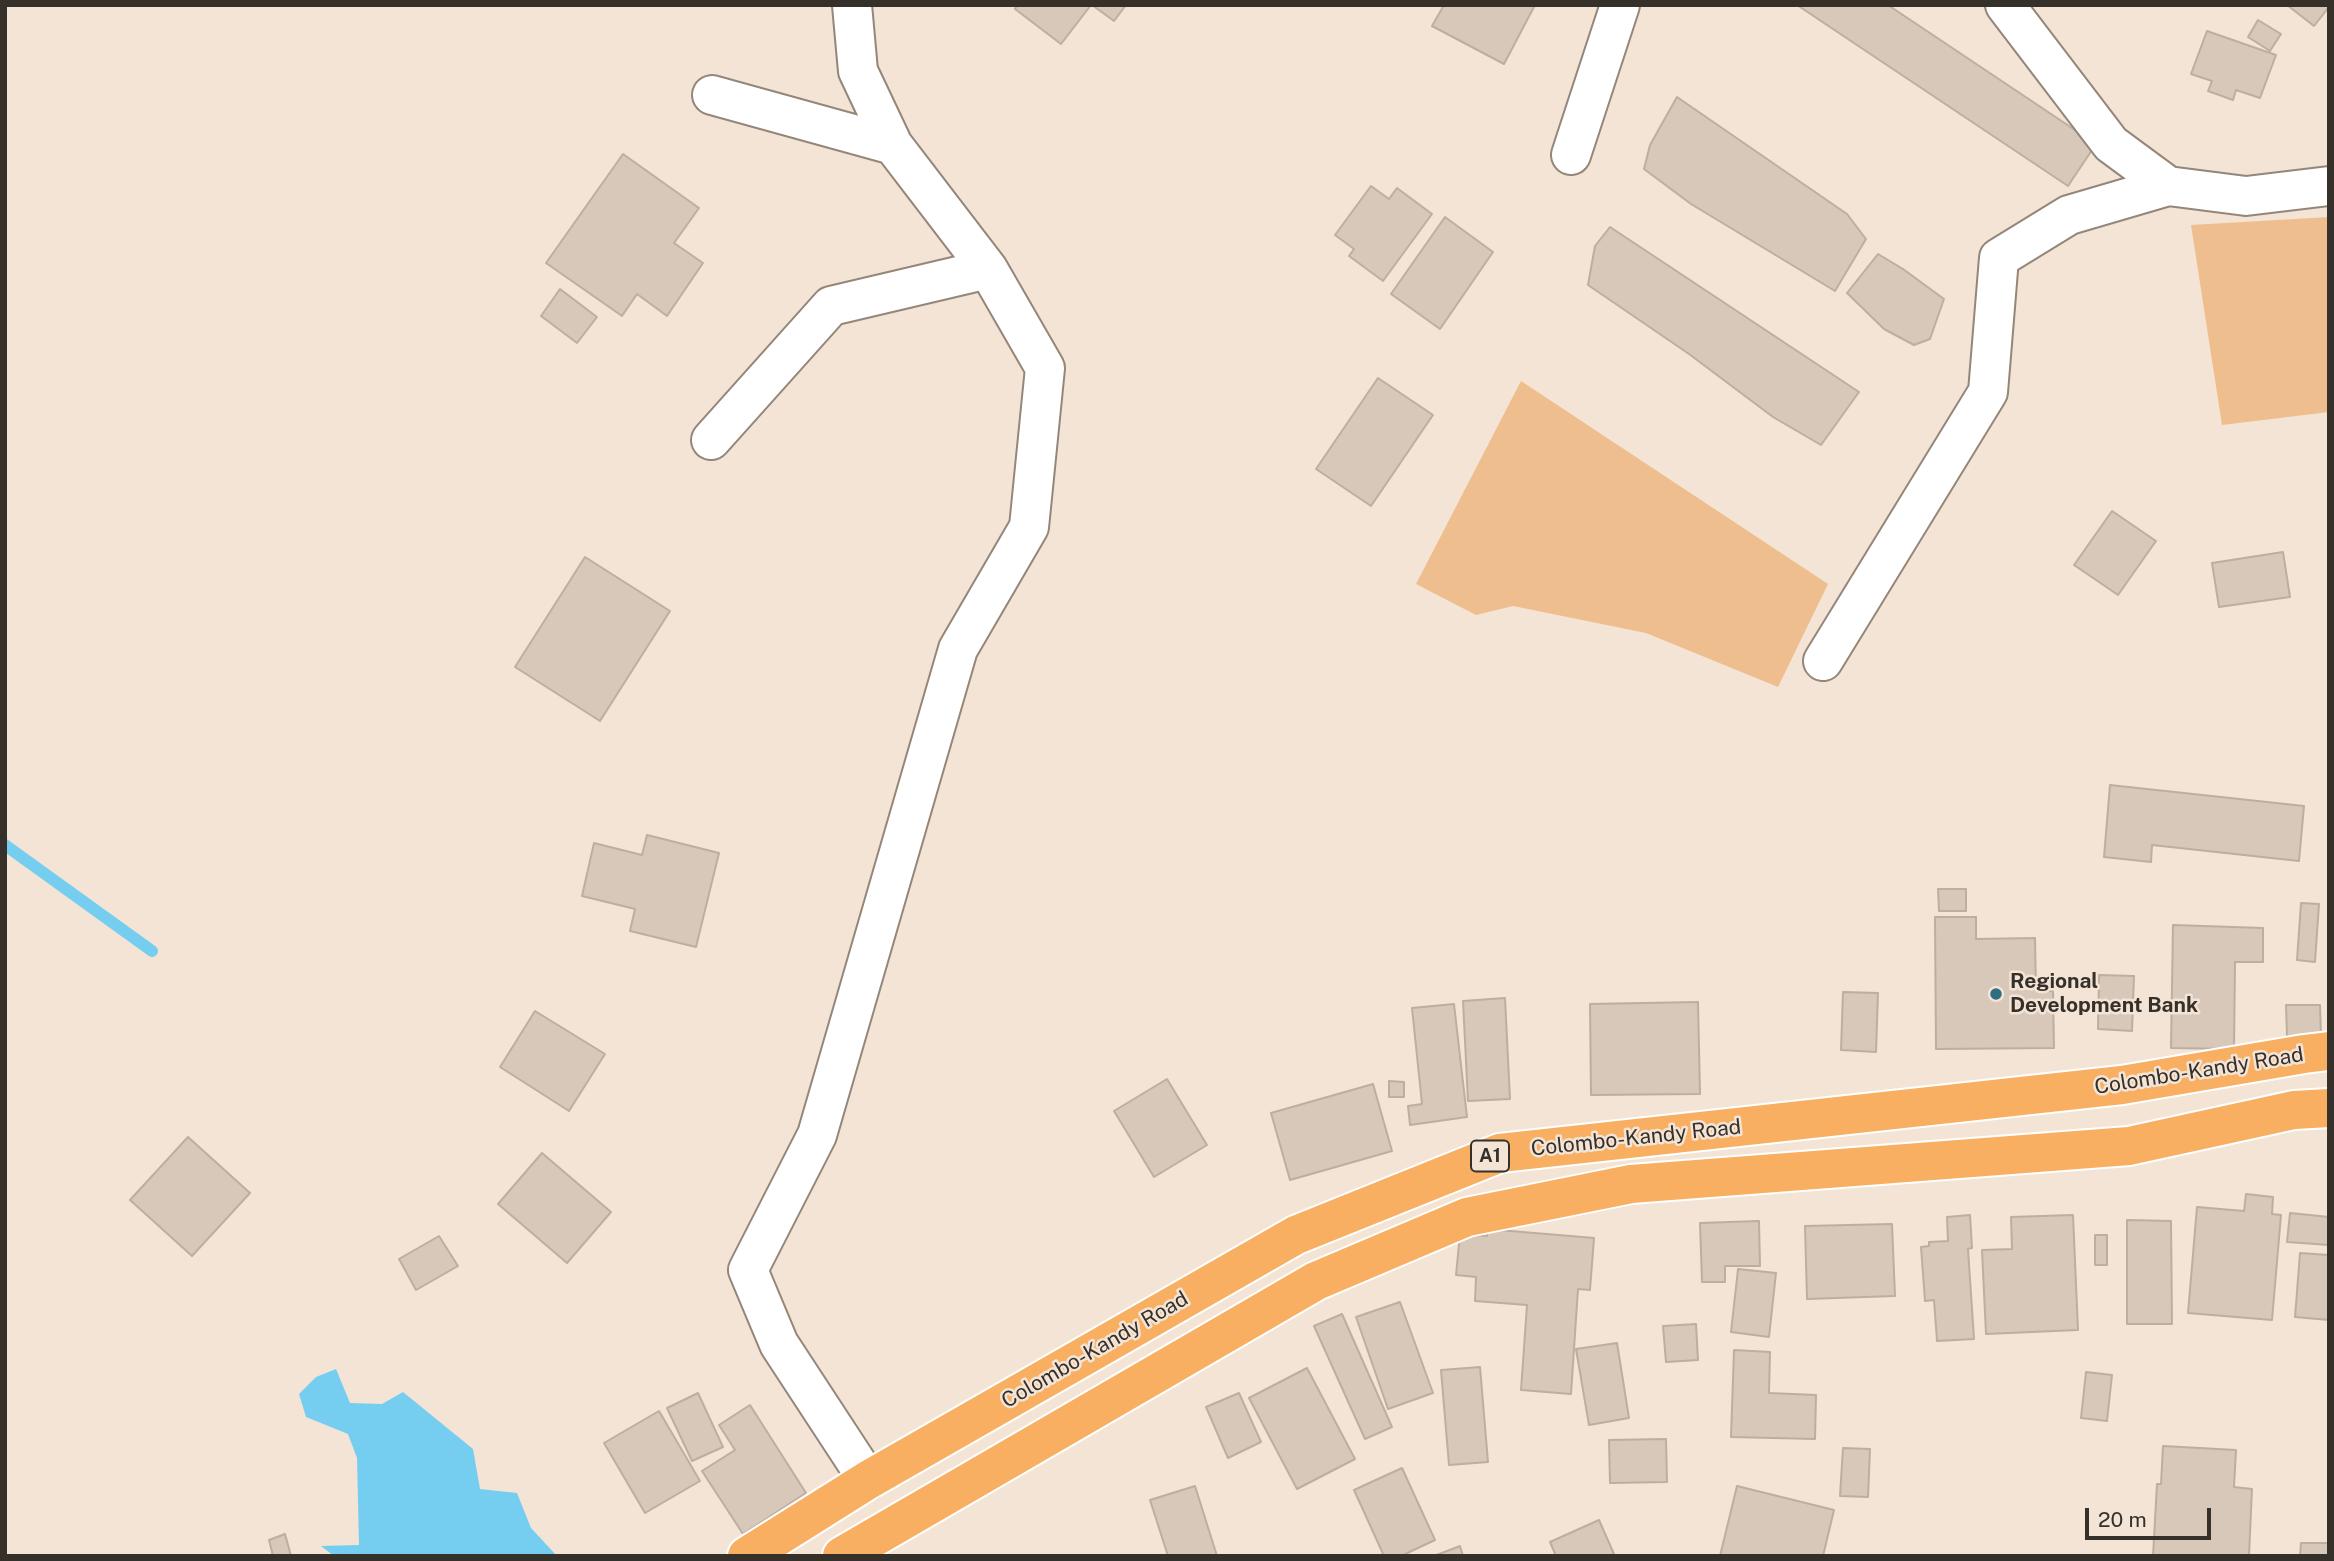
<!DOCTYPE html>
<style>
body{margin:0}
#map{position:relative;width:2334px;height:1561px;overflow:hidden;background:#f3e4d5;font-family:"Public Sans",sans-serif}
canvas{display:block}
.frame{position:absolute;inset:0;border:7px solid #36302b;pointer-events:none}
.scale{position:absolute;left:2085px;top:1508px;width:126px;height:32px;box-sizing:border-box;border:4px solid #36302b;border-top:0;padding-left:9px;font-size:21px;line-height:24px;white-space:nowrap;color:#36302b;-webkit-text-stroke:5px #f3e4d5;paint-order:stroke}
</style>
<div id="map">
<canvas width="2334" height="1561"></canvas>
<div class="frame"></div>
<div class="scale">20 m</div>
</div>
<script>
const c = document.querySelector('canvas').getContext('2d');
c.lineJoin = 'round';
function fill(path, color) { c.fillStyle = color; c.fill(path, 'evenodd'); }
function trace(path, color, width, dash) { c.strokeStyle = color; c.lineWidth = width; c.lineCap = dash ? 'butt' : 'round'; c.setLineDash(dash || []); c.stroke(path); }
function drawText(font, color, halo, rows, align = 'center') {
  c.font = font + ' "Public Sans",sans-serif'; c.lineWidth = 5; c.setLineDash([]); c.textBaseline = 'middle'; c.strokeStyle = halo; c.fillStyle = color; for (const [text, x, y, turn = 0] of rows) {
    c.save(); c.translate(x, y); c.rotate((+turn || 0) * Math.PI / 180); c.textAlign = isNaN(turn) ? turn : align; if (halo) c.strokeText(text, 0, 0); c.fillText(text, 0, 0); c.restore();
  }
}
fill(new Path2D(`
 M 2329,217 L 2329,412 L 2222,425 L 2191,225 Z
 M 1521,381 L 1828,584 L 1778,687 L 1646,633 L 1513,606 L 1476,615 L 1416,584 Z`), '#efbe8f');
fill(new Path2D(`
 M 336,1369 L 350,1403 L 382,1404 L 403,1392 L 473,1449 L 480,1489 L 517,1493 L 531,1528 L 557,1556 L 334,1556 L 321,1546 L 359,1545 L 357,1458 L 348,1434 L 306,1417 L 299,1394 L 316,1377 Z`), '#75cef0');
trace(new Path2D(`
 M 5,845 L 152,951`), '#75cef0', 12);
const building = new Path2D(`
 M 1017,5 L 1091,5 L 1061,44 L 1015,9 Z
 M 1092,5 L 1126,5 L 1114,21 Z
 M 1444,5 L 1535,5 L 1504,64 L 1432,26 Z
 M 1797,5 L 1888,5 L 2096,144 L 2068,186 Z
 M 2287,5 L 2329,5 L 2329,7 L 2314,26 Z
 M 2258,20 L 2281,34 L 2270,51 L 2248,37 Z
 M 2207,31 L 2276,55 L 2260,98 L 2236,90 L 2233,100 L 2208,91 L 2212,81 L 2191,74 Z
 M 1677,97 L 1847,214 L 1866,239 L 1835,291 L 1691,204 L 1644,169 L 1650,145 Z
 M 623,154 L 699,208 L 674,243 L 703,263 L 667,316 L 637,294 L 622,316 L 546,263 Z
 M 1371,186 L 1389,199 L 1397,188 L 1432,214 L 1383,281 L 1349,256 L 1354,249 L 1335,235 Z
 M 1445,217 L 1493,252 L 1440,329 L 1391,294 Z
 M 1610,227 L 1859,392 L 1821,445 L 1773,417 L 1689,354 L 1588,285 L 1595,246 Z
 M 1878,254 L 1903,269 L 1944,299 L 1930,339 L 1914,345 L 1884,329 L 1847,293 Z
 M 560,289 L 597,317 L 577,343 L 541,316 Z
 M 1378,378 L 1433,415 L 1371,506 L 1316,469 Z
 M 2112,511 L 2156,541 L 2118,595 L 2074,565 Z
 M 2283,552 L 2290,597 L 2219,607 L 2212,563 Z
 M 585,557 L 670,611 L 600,721 L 515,667 Z
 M 2110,785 L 2304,806 L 2299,861 L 2152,845 L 2151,862 L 2104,857 Z
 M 647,835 L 719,853 L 696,947 L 630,931 L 635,909 L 582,896 L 594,843 L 642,855 Z
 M 1938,889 L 1966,889 L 1966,911 L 1939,911 Z
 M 2301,903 L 2319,904 L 2315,962 L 2297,960 Z
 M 1935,917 L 1976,917 L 1976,939 L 2035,938 L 2036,991 L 2053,991 L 2054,1048 L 1936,1049 Z
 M 2173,925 L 2263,928 L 2263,962 L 2235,962 L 2234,1049 L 2171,1048 Z
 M 2099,975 L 2134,976 L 2132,1031 L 2098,1029 Z
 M 1843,992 L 1878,993 L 1876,1052 L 1841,1050 Z
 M 1505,998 L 1510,1099 L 1468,1101 L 1463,1001 Z
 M 1698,1002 L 1700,1094 L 1591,1095 L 1590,1004 Z
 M 1454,1004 L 1467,1117 L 1410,1125 L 1408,1106 L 1422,1104 L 1412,1008 Z
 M 2286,1005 L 2320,1005 L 2321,1035 L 2287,1036 Z
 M 535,1011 L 605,1054 L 569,1111 L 500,1067 Z
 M 1167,1079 L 1207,1145 L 1154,1177 L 1114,1111 Z
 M 1389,1081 L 1404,1082 L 1404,1097 L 1389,1097 Z
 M 1373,1084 L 1392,1151 L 1290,1180 L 1271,1113 Z
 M 188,1137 L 250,1193 L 192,1256 L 130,1200 Z
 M 542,1153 L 611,1212 L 567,1263 L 498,1204 Z
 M 2246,1194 L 2273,1197 L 2272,1214 L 2281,1215 L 2272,1320 L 2188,1313 L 2197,1207 L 2244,1211 Z
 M 2290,1213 L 2329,1217 L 2329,1245 L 2287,1242 Z
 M 1970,1215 L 1972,1248 L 1968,1249 L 1974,1339 L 1937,1341 L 1934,1300 L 1925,1301 L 1921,1247 L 1929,1246 L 1929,1242 L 1948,1241 L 1947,1217 Z
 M 2073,1215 L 2078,1330 L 1986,1334 L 1982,1250 L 2012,1249 L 2011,1217 Z
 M 2127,1220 L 2171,1221 L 2172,1324 L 2127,1324 Z
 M 1759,1221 L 1760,1266 L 1725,1266 L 1725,1282 L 1702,1282 L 1700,1223 Z
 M 1892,1224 L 1895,1296 L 1807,1299 L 1805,1226 Z
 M 1487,1229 L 1594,1238 L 1590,1290 L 1578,1289 L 1571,1394 L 1521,1390 L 1527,1305 L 1475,1301 L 1476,1277 L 1456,1275 L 1460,1234 L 1487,1236 Z
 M 2095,1235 L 2107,1235 L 2107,1265 L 2095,1265 Z
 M 439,1236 L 458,1266 L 416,1290 L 399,1259 Z
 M 2300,1253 L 2329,1255 L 2329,1320 L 2295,1317 Z
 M 1738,1269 L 1776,1273 L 1769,1337 L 1731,1332 Z
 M 1400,1302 L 1433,1393 L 1388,1409 L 1356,1317 Z
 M 1342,1314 L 1392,1427 L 1365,1439 L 1314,1326 Z
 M 1696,1324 L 1698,1360 L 1666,1362 L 1663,1326 Z
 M 1617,1343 L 1629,1418 L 1589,1425 L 1576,1349 Z
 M 1734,1350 L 1770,1352 L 1769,1393 L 1816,1395 L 1815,1439 L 1731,1437 Z
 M 1480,1367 L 1488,1462 L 1449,1465 L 1441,1370 Z
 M 1307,1368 L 1355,1459 L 1297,1489 L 1249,1398 Z
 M 2086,1372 L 2112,1375 L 2107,1421 L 2081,1418 Z
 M 698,1393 L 723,1447 L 692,1461 L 667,1408 Z
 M 1239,1393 L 1261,1442 L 1228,1458 L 1206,1407 Z
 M 750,1405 L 806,1493 L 743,1534 L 702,1471 L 735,1450 L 719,1425 Z
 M 659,1411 L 700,1481 L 645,1513 L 604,1443 Z
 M 1666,1439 L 1667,1482 L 1610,1483 L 1609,1440 Z
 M 2163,1446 L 2236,1450 L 2234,1487 L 2252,1489 L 2249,1556 L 2153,1556 L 2157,1484 L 2161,1484 Z
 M 1843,1448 L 1870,1449 L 1868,1497 L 1840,1496 Z
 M 1402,1468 L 1435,1540 L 1401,1556 L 1384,1556 L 1354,1490 Z
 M 1195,1486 L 1217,1556 L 1168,1556 L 1150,1500 Z
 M 1737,1486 L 1834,1510 L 1823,1556 L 1720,1556 Z
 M 1599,1520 L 1614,1554 L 1609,1556 L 1556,1556 L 1550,1542 Z
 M 285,1534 L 291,1556 L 273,1556 L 269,1540 Z
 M 2301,1543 L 2329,1543 L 2329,1556 L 2300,1556 Z
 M 1460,1546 L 1463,1556 L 1434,1556 Z`);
fill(building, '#d7c8b9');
trace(building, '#bdaea0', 2);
const minor = new Path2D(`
 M 852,5 L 858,71 L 893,145 L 988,269 L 1045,368 L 1029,527 L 958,649 L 817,1135 L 748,1270 L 779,1344 L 868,1480
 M 2005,5 L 2111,144 L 2168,186 L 2246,196 L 2329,186
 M 712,95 L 893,145
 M 1571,155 L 1620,5
 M 711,440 L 831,306 L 988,269
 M 1823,661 L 1988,392 L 1999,258 L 2069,215 L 2168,186`);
const highway = new Path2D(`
 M 747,1556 L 868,1480 L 1296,1235 L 1500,1153 L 2122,1085 L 2304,1054 L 2329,1051
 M 842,1556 L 1316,1281 L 1467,1217 L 1631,1184 L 2129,1146 L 2294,1110 L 2329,1108`);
trace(minor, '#948679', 42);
trace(highway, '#fff', 42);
trace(minor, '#fff', 38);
trace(highway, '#f8af62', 38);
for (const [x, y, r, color] of [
 [1996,994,7,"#2f6d83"]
]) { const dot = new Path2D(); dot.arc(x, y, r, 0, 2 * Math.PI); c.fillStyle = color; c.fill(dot); trace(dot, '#f3e4d5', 2.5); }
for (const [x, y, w] of [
 [1490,1156,38]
]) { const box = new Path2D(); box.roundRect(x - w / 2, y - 15.5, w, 31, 5); c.fillStyle = '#f3e4d5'; c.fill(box); trace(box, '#36302b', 2); }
drawText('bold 19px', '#36302b', null, [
 ["A1",1490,1156]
]);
drawText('bold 21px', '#36302b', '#f3e4d5', [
 ["Regional",2010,982],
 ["Development Bank",2010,1006]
], 'left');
drawText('21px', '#36302b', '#f3e4d5', [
 ["Colombo-Kandy Road",2199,1071,-9],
 ["Colombo-Kandy Road",1636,1138,-6],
 ["Colombo-Kandy Road",1095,1350,-30]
]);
</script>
